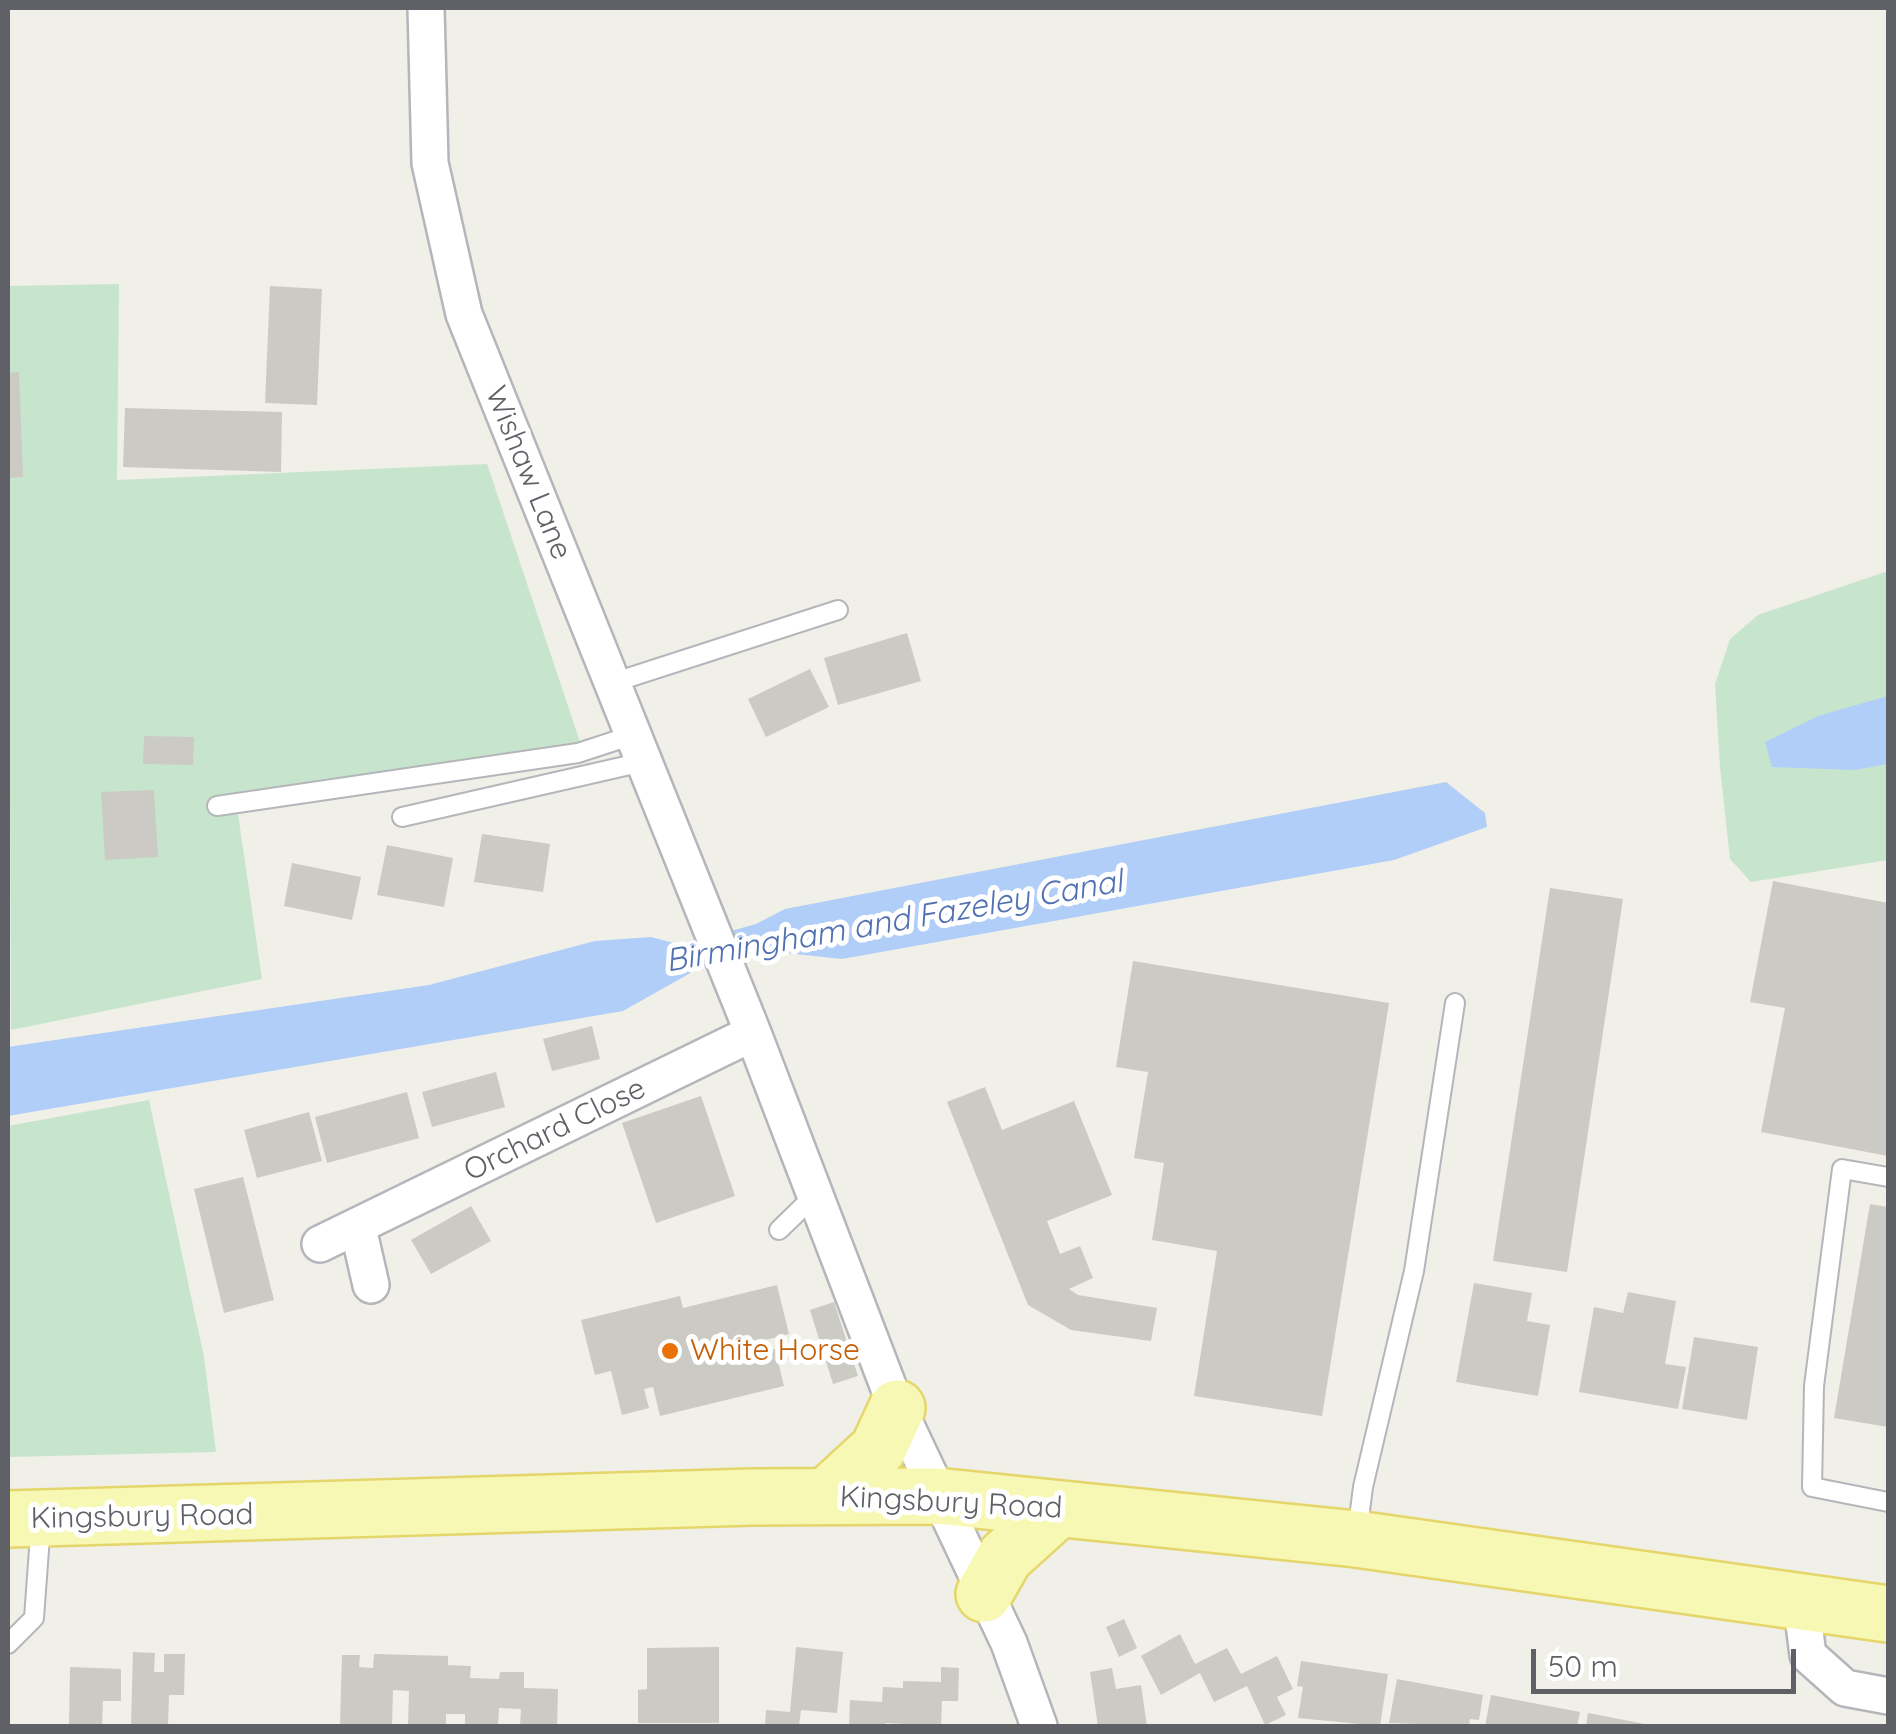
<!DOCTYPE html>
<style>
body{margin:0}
#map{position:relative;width:1896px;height:1734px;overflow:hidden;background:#f0efe8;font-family:Quicksand,sans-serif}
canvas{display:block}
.frame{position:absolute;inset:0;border:10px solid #5f6167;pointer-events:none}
.scale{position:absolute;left:1531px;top:1649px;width:265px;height:45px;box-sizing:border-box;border:5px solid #5f6167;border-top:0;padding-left:12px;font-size:30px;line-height:35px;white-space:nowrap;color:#5f6167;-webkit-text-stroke:8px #fff;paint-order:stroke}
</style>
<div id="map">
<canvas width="1896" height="1734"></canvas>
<div class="frame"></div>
<div class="scale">50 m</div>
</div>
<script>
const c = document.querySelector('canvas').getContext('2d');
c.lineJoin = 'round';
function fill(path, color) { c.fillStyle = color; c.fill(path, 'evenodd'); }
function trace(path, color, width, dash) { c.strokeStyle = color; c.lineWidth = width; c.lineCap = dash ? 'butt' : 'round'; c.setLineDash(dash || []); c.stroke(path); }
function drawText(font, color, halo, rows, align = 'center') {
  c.font = font + ' Quicksand,sans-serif'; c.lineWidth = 10; c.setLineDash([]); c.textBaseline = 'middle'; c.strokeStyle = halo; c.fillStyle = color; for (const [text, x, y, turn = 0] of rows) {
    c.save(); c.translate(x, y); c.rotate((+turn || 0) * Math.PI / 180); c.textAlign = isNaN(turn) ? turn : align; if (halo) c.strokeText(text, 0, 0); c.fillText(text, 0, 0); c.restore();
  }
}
fill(new Path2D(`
 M 119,284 L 117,480 L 487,464 L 583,751 L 238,814 L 262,979 L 11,1030 L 8,286 Z
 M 1888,571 L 1888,860 L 1751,882 L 1730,859 L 1720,767 L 1715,684 L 1730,639 L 1758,615 Z
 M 149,1100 L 204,1357 L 216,1452 L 8,1457 L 8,1126 Z`), '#c7e5cc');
fill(new Path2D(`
 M 1888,696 L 1888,764 L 1855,770 L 1772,767 L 1765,742 L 1818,716 Z
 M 1446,782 L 1485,813 L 1487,827 L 1394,860 L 842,959 L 758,950 L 701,967 L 623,1011 L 8,1116 L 8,1047 L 429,985 L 595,941 L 651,937 L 681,945 L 756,924 L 785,909 Z`), '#b0cef8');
fill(new Path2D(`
 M 270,286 L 322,289 L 317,405 L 265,403 Z
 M 19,372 L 23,477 L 8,478 L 8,373 Z
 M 125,408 L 282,412 L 281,472 L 123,467 Z
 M 907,633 L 921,681 L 838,705 L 824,658 Z
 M 810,669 L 829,707 L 766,737 L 748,699 Z
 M 144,736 L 194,737 L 193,765 L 143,764 Z
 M 154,790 L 158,857 L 105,860 L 101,792 Z
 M 482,834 L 550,844 L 543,892 L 474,882 Z
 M 387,845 L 453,858 L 444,907 L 377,895 Z
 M 292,863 L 361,877 L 352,920 L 284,906 Z
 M 1773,881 L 1888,903 L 1888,1156 L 1761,1132 L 1785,1008 L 1750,1002 Z
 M 1550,888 L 1623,899 L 1567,1272 L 1493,1261 Z
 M 1133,961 L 1389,1003 L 1322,1416 L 1194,1396 L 1217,1251 L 1152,1240 L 1164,1163 L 1134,1158 L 1148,1072 L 1116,1067 Z
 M 592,1026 L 600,1059 L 552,1071 L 543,1039 Z
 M 496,1072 L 505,1107 L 432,1127 L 422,1092 Z
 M 985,1087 L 1002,1130 L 1074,1101 L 1112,1195 L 1047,1221 L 1060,1254 L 1080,1246 L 1093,1278 L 1069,1289 L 1078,1295 L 1157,1308 L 1151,1341 L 1071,1330 L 1028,1305 L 947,1102 Z
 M 407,1092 L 419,1138 L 327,1163 L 315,1117 Z
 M 701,1096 L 735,1196 L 656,1223 L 622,1123 Z
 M 309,1112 L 322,1161 L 257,1178 L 244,1130 Z
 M 243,1177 L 274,1300 L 224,1313 L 194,1189 Z
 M 1870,1204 L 1888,1207 L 1888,1427 L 1834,1418 Z
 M 471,1206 L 491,1241 L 431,1274 L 411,1240 Z
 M 1474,1283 L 1532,1293 L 1527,1321 L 1550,1325 L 1538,1396 L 1456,1382 Z
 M 777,1285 L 789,1334 L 749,1344 L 752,1354 L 775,1349 L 784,1386 L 660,1416 L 653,1387 L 644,1389 L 649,1408 L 622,1415 L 611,1371 L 595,1375 L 581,1320 L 680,1296 L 683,1308 Z
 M 1628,1292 L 1676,1301 L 1665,1364 L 1686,1367 L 1678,1409 L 1579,1392 L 1594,1307 L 1623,1313 Z
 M 834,1302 L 858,1376 L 833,1384 L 810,1310 Z
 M 1694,1337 L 1758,1347 L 1747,1420 L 1682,1409 Z
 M 1124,1619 L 1137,1648 L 1119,1657 L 1106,1627 Z
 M 1180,1634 L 1195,1664 L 1227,1648 L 1241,1674 L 1277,1656 L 1293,1689 L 1277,1697 L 1286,1715 L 1265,1725 L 1247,1686 L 1214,1702 L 1200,1673 L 1161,1695 L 1141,1656 Z
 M 719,1647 L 719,1723 L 638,1723 L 638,1690 L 647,1689 L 647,1648 Z
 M 796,1647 L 843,1652 L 837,1713 L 801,1710 L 799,1726 L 765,1726 L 766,1710 L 790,1712 Z
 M 133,1652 L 155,1653 L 154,1672 L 164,1672 L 164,1654 L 185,1654 L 184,1695 L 169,1695 L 168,1726 L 131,1726 Z
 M 374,1654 L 448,1656 L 448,1665 L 471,1666 L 470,1678 L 499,1679 L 500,1672 L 524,1672 L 524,1688 L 558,1689 L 557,1726 L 520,1726 L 521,1709 L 499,1708 L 498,1726 L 465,1726 L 465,1714 L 446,1714 L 446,1726 L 408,1725 L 409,1691 L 393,1690 L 392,1726 L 340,1725 L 342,1655 L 360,1655 L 359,1667 L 373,1668 Z
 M 1301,1661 L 1388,1674 L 1380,1726 L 1298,1718 L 1303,1687 L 1297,1686 Z
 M 70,1667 L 121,1669 L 121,1701 L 103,1701 L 102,1726 L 69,1726 Z
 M 941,1667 L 959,1668 L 958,1701 L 942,1701 L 941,1726 L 886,1723 L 885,1726 L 849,1726 L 850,1700 L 882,1702 L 883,1687 L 903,1688 L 903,1681 L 941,1682 Z
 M 1112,1668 L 1116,1689 L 1141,1685 L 1147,1726 L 1098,1726 L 1090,1672 Z
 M 1397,1679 L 1483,1695 L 1479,1720 L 1470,1719 L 1469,1726 L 1389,1723 Z
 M 1491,1695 L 1580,1712 L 1577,1726 L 1485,1726 Z
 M 1588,1713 L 1650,1725 L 1650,1726 L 1586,1726 Z`), '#cccac4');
const service = new Path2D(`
 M 612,683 L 838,610
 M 217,806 L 578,753 L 633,735
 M 402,817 L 643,762
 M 1888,1177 L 1842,1169 L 1814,1386 L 1812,1487 L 1888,1502
 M 779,1230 L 815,1195
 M 1357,1534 L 1363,1487 L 1414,1271 L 1455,1003
 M 8,1644 L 34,1618 L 41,1522`);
const minor = new Path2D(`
 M 426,8 L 430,163 L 464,314 L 753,1033 L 892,1396 L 1009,1643 L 1039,1726
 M 358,1228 L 371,1285
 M 320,1244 L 753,1033
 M 1801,1601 L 1808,1655 L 1845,1688 L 1888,1696`);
const primary = new Path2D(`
 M 827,1496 L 878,1449 L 897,1408
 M 8,1519 L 752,1497 L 936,1496 L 1356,1539 L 1888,1614
 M 984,1594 L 1005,1557 L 1058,1509`);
trace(service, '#b5b6bb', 22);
trace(minor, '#b5b6bb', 40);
trace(primary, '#e5d66b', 60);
trace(service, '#fff', 18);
trace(minor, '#fff', 35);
trace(primary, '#f8f8b5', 55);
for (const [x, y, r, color] of [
 [670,1351,10,"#e8710a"]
]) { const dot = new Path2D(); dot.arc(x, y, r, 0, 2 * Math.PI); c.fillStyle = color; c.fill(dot); trace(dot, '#fff', 4); }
drawText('30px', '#5f6167', '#fff', [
 ["Wishaw Lane",528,473,68],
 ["Orchard Close",555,1130,-26],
 ["Kingsbury Road",951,1503,3],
 ["Kingsbury Road",142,1517,-1]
]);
drawText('30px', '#c56008', '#fff', [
 ["White Horse",690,1351]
], 'left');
drawText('italic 32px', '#5171b2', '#fff', [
 ["Birmingham and Fazeley Canal",894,922,-10]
]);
</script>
